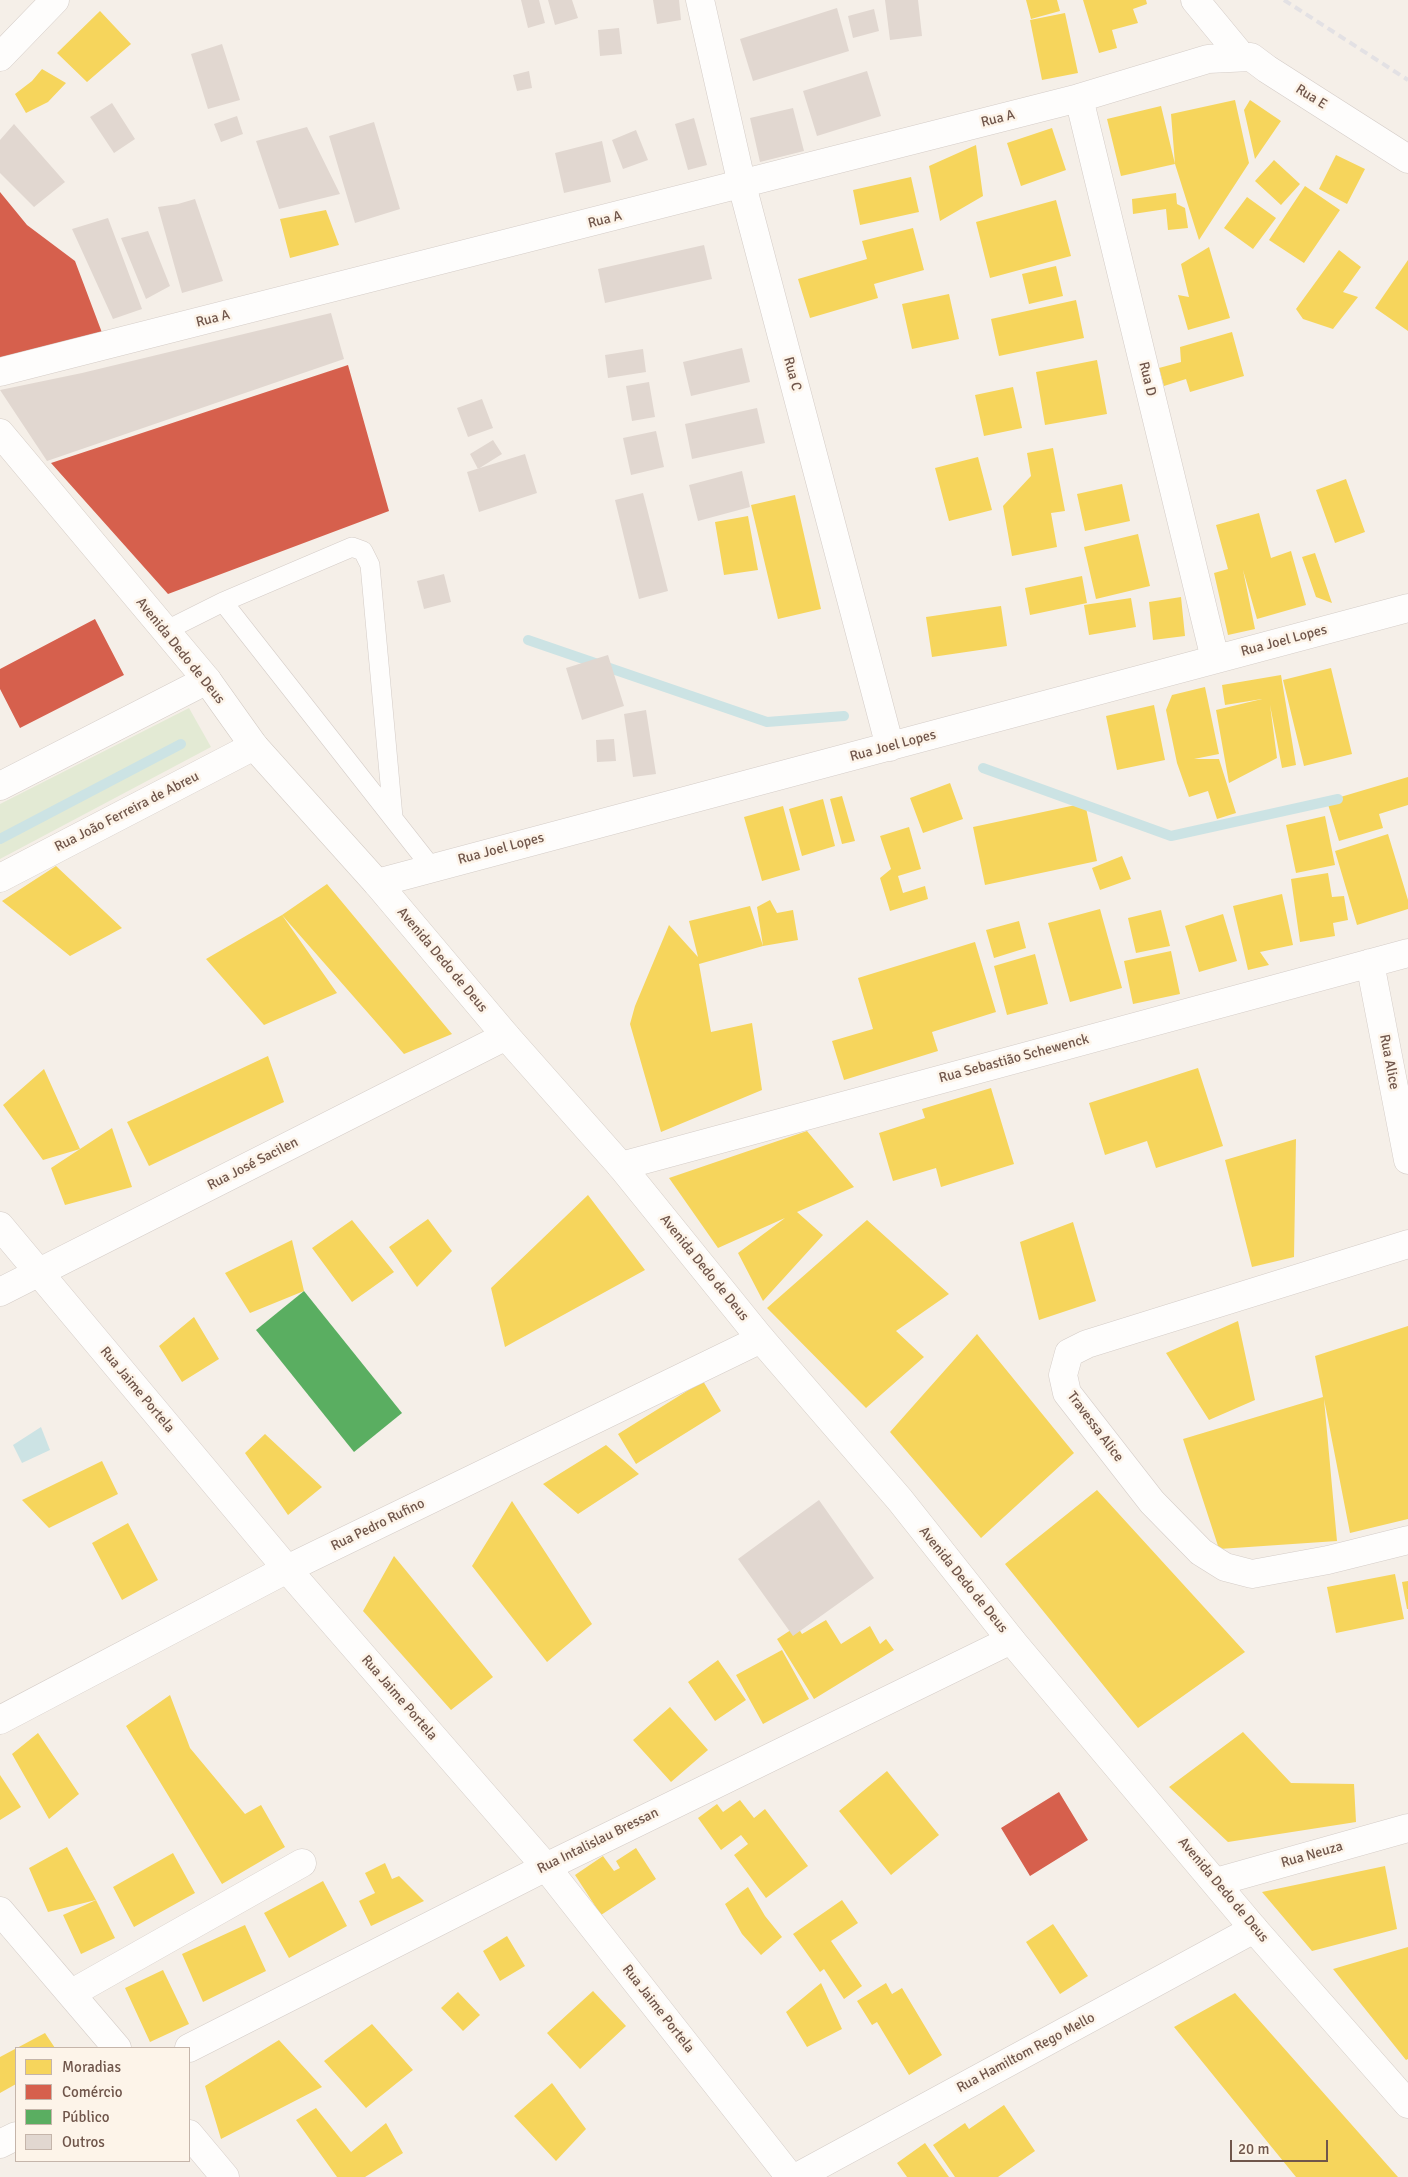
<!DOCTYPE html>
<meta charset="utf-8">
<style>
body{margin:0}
#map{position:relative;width:1408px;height:2177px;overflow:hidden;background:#f5efe8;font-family:Signika,sans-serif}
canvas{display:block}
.legend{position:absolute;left:15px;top:2047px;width:175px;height:115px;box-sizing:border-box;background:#fdf4e9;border:1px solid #c5b5aa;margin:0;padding:6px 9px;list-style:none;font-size:15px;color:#70564b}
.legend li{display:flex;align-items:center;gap:10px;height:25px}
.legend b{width:25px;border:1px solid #c5b5aa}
.scale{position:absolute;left:1230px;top:2140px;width:98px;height:22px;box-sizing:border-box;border:2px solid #70564b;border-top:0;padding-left:6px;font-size:15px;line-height:18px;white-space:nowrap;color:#70564b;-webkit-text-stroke:4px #fdf4e9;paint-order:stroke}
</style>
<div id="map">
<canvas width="1408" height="2177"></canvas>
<ul class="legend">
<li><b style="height:14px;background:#f6d55c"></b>Moradias</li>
<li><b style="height:14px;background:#d6604d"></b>Comércio</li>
<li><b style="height:14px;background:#5aae61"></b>Público</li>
<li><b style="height:14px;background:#e1d7d0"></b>Outros</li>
</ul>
<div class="scale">20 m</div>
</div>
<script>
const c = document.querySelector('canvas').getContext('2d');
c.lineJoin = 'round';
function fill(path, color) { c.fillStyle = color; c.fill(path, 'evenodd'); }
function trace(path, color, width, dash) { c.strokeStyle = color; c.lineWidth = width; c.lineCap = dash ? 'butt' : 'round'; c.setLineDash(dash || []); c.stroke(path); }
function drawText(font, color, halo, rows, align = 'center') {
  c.font = font + ' Signika,sans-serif'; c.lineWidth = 5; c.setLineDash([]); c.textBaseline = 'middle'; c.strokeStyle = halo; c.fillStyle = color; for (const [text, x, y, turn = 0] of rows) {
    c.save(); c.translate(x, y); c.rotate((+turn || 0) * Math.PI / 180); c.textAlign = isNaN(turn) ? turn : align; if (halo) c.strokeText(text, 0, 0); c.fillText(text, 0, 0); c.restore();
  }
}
fill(new Path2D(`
 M 189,708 L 211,747 L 0,859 L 0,804 Z`), '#e3ead4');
fill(new Path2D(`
 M 41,1427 L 50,1450 L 22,1463 L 13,1445 Z`), '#cce3e4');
fill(new Path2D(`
 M 1026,0 L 1057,0 L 1060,11 L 1031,19 Z
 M 1083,0 L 1146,0 L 1147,4 L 1133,9 L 1138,23 L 1112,30 L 1117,48 L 1099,53 Z
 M 100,11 L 131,44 L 87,82 L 57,53 Z
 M 1065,13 L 1078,73 L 1042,80 L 1030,20 Z
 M 42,69 L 66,83 L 48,102 L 26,113 L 15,94 L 32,81 Z
 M 1235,100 L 1249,163 L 1199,240 L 1175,164 L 1171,114 Z
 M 1250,100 L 1281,121 L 1255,159 L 1244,110 Z
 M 1161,106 L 1175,164 L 1121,176 L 1107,119 Z
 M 1052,128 L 1066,170 L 1021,186 L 1007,143 Z
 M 976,145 L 983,196 L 940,221 L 929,166 Z
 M 1336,155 L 1365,169 L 1347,204 L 1319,189 Z
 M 1274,160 L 1300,184 L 1281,205 L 1255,181 Z
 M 911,177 L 919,212 L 860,225 L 853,190 Z
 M 1305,186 L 1340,210 L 1304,263 L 1269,240 Z
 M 1176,193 L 1177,204 L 1185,208 L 1188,228 L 1168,230 L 1166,209 L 1133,214 L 1132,199 Z
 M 1247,197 L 1276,218 L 1253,249 L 1224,228 Z
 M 1056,200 L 1071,256 L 990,278 L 976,222 Z
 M 326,210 L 339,245 L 290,258 L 280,219 Z
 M 913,228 L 924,270 L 874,284 L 878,298 L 810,318 L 798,279 L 867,259 L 862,241 Z
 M 1209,247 L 1230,318 L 1188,330 L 1178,295 L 1189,297 L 1181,264 Z
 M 1339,250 L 1361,267 L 1343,292 L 1358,297 L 1333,329 L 1303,319 L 1296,309 Z
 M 1408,260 L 1408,331 L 1375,308 Z
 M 1056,266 L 1063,296 L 1029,304 L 1022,274 Z
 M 949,294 L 959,339 L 912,349 L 902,304 Z
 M 1076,300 L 1084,338 L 999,356 L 991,319 Z
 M 1232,332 L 1244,376 L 1190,392 L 1186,379 L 1164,386 L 1159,368 L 1181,362 L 1180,347 Z
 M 1097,360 L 1107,414 L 1045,425 L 1036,372 Z
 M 1013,387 L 1022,428 L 984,436 L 975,395 Z
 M 1053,448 L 1065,511 L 1051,513 L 1057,547 L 1012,556 L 1003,506 L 1031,476 L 1027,453 Z
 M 978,457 L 992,510 L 949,521 L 935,468 Z
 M 1346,479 L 1365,532 L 1335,543 L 1316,490 Z
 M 1122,484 L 1130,521 L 1085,531 L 1077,494 Z
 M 795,495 L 821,609 L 778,619 L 751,505 Z
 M 1259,513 L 1271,558 L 1291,551 L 1306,605 L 1257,619 L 1243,570 L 1255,629 L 1228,635 L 1214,573 L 1228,569 L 1216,525 Z
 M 748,516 L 758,570 L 724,575 L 715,522 Z
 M 1138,534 L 1150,586 L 1096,599 L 1084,547 Z
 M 1315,553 L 1332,603 L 1316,597 L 1302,557 Z
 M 1082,576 L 1087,603 L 1030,615 L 1025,588 Z
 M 1181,597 L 1185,636 L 1153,640 L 1149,602 Z
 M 1131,598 L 1136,627 L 1089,635 L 1084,605 Z
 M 1001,606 L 1007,646 L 932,657 L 926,617 Z
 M 1331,668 L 1352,754 L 1304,766 L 1283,680 Z
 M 1281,675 L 1296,765 L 1282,768 L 1270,705 L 1277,758 L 1229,783 L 1216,710 L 1262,699 L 1225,705 L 1222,685 Z
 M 1205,687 L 1219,754 L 1194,759 L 1219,759 L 1236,813 L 1217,819 L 1208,791 L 1189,797 L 1177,763 L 1166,710 L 1172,695 Z
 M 1154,705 L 1165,760 L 1117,770 L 1106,716 Z
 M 1408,777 L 1408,805 L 1379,814 L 1383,828 L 1339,841 L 1327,801 Z
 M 950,783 L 963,819 L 923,833 L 910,798 Z
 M 842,796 L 855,841 L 842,844 L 830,799 Z
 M 823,799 L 835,846 L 802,856 L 789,809 Z
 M 1085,803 L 1097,861 L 985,885 L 973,827 Z
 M 783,806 L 800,870 L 762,881 L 744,817 Z
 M 1325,816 L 1335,865 L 1296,873 L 1286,825 Z
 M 909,827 L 921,869 L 898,876 L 903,893 L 925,886 L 928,899 L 890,911 L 880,878 L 891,869 L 880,836 Z
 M 1388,834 L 1408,900 L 1408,909 L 1357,925 L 1335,851 Z
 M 1122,856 L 1131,879 L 1100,890 L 1092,868 Z
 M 56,866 L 122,928 L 70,956 L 2,901 Z
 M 1328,873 L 1332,897 L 1344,896 L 1348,920 L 1333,923 L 1335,936 L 1300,942 L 1291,879 Z
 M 327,884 L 452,1034 L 404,1054 L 282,915 L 337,993 L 264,1025 L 206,959 L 282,915 Z
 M 1282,894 L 1293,945 L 1260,952 L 1269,965 L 1248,970 L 1233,906 Z
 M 770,900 L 777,913 L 793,910 L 798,940 L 763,946 L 699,964 L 711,1032 L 752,1023 L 762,1090 L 661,1132 L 630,1024 L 635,1006 L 669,925 L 698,957 L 689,921 L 750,906 L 763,946 L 757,907 Z
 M 1100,909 L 1122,988 L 1070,1002 L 1048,923 Z
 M 1161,910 L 1170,946 L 1136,953 L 1128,918 Z
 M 1223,914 L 1237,961 L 1199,972 L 1185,926 Z
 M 1019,921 L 1026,948 L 994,958 L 986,930 Z
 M 975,942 L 996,1012 L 932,1032 L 938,1051 L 844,1080 L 832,1041 L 873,1029 L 858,978 Z
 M 1171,951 L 1180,994 L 1133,1004 L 1124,961 Z
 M 1035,954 L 1048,1004 L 1007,1015 L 994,966 Z
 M 268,1056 L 284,1102 L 149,1166 L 127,1122 Z
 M 1198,1068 L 1223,1146 L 1156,1168 L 1147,1141 L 1105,1155 L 1089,1103 Z
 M 44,1069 L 80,1149 L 112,1128 L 132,1187 L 65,1205 L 51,1168 L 80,1149 L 43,1160 L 3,1105 Z
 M 991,1088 L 1014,1164 L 941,1187 L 936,1168 L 893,1181 L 879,1133 L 925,1118 L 922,1109 Z
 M 807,1131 L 854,1187 L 797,1212 L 823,1235 L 763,1301 L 738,1253 L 785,1218 L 718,1248 L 669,1178 Z
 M 1296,1139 L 1294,1257 L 1252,1267 L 1225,1160 Z
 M 588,1195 L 645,1270 L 505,1347 L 491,1288 Z
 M 428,1219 L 452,1251 L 417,1287 L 389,1247 Z
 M 352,1220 L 394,1272 L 352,1302 L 312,1248 Z
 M 867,1220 L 949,1294 L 896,1331 L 924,1357 L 866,1408 L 767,1308 Z
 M 1073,1222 L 1096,1301 L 1039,1320 L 1020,1242 Z
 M 292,1240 L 304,1291 L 250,1313 L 225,1273 Z
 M 194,1317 L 219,1359 L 182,1382 L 159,1346 Z
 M 1238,1321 L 1255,1400 L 1209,1420 L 1166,1353 Z
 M 1408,1326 L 1408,1519 L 1350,1533 L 1324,1399 L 1337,1541 L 1219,1549 L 1183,1439 L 1323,1397 L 1315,1356 Z
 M 977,1334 L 1074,1453 L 981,1538 L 890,1432 Z
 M 703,1381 L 721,1411 L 636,1464 L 618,1434 Z
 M 265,1434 L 322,1487 L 288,1515 L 245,1453 Z
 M 606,1445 L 639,1474 L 578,1514 L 543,1484 Z
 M 102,1461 L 118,1494 L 49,1528 L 22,1500 Z
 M 1097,1490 L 1245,1652 L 1138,1728 L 1005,1564 Z
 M 512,1501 L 592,1624 L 547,1662 L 472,1566 Z
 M 128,1523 L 158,1580 L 122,1600 L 92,1543 Z
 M 394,1556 L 493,1677 L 451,1710 L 363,1611 Z
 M 1395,1574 L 1404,1619 L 1336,1633 L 1327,1587 Z
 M 1408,1581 L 1408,1609 L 1407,1609 L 1402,1582 Z
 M 826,1620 L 841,1644 L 870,1626 L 880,1644 L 886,1639 L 894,1650 L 814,1699 L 777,1639 L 797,1626 L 802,1634 Z
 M 782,1650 L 809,1699 L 763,1724 L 736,1675 Z
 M 718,1660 L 746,1700 L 715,1721 L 688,1682 Z
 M 170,1695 L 190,1748 L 245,1814 L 261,1805 L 285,1847 L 222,1884 L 126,1726 Z
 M 670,1707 L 708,1750 L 671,1782 L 633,1740 Z
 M 1243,1732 L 1291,1783 L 1354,1784 L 1356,1822 L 1228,1842 L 1169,1787 Z
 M 38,1733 L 79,1794 L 49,1819 L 12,1754 Z
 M 887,1771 L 939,1835 L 891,1875 L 839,1811 Z
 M 0,1775 L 21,1807 L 0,1820 Z
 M 740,1800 L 754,1818 L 765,1809 L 808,1866 L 766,1898 L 734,1855 L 748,1844 L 741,1835 L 721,1850 L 698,1818 L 717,1804 L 723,1812 Z
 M 67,1847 L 96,1900 L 115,1938 L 81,1954 L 63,1915 L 96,1900 L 48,1912 L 29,1868 Z
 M 636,1848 L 656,1879 L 601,1915 L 575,1875 L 603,1856 L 614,1871 L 620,1868 L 616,1861 Z
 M 173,1853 L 195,1893 L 134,1927 L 113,1887 Z
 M 385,1863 L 392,1879 L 399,1876 L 424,1901 L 371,1926 L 359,1901 L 375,1893 L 365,1873 Z
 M 1385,1866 L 1397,1929 L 1312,1951 L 1262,1892 Z
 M 323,1881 L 347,1926 L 289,1958 L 264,1913 Z
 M 748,1887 L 765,1916 L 782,1937 L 761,1955 L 742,1934 L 725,1904 Z
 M 842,1900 L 858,1923 L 831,1941 L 862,1986 L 844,1999 L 824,1969 L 820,1972 L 793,1934 Z
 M 1053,1924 L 1088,1976 L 1060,1994 L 1026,1942 Z
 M 245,1925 L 266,1971 L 203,2002 L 182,1954 Z
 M 507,1936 L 525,1966 L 500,1981 L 483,1951 Z
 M 1408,1947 L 1408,2059 L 1406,2060 L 1333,1969 Z
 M 163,1970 L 189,2024 L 150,2042 L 125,1988 Z
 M 821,1983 L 842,2029 L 807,2047 L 786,2012 Z
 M 886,1983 L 892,1994 L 902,1988 L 942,2055 L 909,2075 L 877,2022 L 872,2025 L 857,2001 Z
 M 593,1991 L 626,2026 L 580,2069 L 547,2033 Z
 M 458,1992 L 480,2015 L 463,2031 L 441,2008 Z
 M 1235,1993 L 1398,2177 L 1296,2177 L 1174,2027 Z
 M 372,2024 L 413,2070 L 366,2108 L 324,2061 Z
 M 45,2033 L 55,2048 L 16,2048 L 16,2084 L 0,2093 L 0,2057 Z
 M 279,2040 L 322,2087 L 221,2139 L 205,2086 Z
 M 552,2083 L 586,2129 L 556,2161 L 514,2116 Z
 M 1004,2105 L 1035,2151 L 998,2177 L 955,2177 L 933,2145 L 965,2123 L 969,2129 Z
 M 316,2108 L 351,2152 L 386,2123 L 403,2153 L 365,2177 L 337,2177 L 296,2120 Z
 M 925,2143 L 949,2177 L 907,2177 L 897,2163 Z`), '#f6d55c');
fill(new Path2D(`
 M 0,192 L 27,225 L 75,261 L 107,346 L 0,364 Z
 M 348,365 L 389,511 L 168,594 L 51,463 Z
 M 95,619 L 124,675 L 20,728 L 0,689 L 0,669 Z
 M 1059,1792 L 1088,1840 L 1030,1876 L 1001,1828 Z`), '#d6604d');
fill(new Path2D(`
 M 304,1291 L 402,1413 L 354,1452 L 256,1330 Z`), '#5aae61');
trace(new Path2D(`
 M 528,640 L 767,722 L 844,716
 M 983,768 L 1171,836 L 1338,799
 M 0,839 L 181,744`), '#cce3e4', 10);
fill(new Path2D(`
 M 521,0 L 539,0 L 545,23 L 528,28 Z
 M 548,0 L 572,0 L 578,18 L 555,25 Z
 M 653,0 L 679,0 L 681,20 L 657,24 Z
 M 885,0 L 918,0 L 922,36 L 890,40 Z
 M 837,8 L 849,51 L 753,81 L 740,39 Z
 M 874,9 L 879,31 L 853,38 L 848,16 Z
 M 619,28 L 622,54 L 600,56 L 598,30 Z
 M 222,44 L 240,100 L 208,109 L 191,54 Z
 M 529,71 L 532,88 L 517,91 L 513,75 Z
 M 867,71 L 881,116 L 817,136 L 803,91 Z
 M 112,103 L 135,139 L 114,153 L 90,117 Z
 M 793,108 L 804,151 L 760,162 L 750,118 Z
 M 237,116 L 243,134 L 221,142 L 214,124 Z
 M 694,118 L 707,165 L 688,170 L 675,124 Z
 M 374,122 L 400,209 L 355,223 L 329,136 Z
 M 14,124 L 65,182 L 34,207 L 0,173 L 0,140 Z
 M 307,127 L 340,194 L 279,209 L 256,141 Z
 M 636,130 L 648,160 L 623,169 L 612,140 Z
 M 602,141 L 611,182 L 564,193 L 555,153 Z
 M 195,199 L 223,281 L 182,293 L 158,207 L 178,204 Z
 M 108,218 L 142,309 L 113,319 L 72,229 Z
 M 148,231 L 170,286 L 146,299 L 121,238 Z
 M 704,245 L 712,279 L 605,303 L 598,269 Z
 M 331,313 L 344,359 L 47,461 L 0,390 L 82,373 Z
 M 742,348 L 750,382 L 691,396 L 683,362 Z
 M 643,349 L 646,372 L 608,378 L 605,355 Z
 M 649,382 L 655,417 L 632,421 L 626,386 Z
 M 482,399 L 493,428 L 468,437 L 457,408 Z
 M 757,408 L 765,443 L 692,459 L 685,424 Z
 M 656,431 L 664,467 L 631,475 L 623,438 Z
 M 493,440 L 502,454 L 478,469 L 470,454 Z
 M 525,454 L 537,493 L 479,512 L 467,472 Z
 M 742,471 L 750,507 L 698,521 L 689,485 Z
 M 643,493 L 668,591 L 639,599 L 615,500 Z
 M 444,574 L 451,602 L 424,609 L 417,581 Z
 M 608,655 L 624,706 L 582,720 L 566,668 Z
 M 646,710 L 656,774 L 633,777 L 624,714 Z
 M 614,739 L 616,761 L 597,762 L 596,740 Z
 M 819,1500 L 874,1578 L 793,1636 L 738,1559 Z`), '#e1d7d0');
const service = new Path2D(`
 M 223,602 L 432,868
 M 165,631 L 223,602 L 352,547 L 363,551 L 370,565 L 393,817`);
const minor = new Path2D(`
 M 700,0 L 742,185 L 890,747
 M 1195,0 L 1242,57
 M 0,57 L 55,0
 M 1079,98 L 1215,659
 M 0,372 L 1079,98 L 1208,59 L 1251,57 L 1267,69 L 1408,159
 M 0,786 L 207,680
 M 0,878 L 254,746
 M 377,883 L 1408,608
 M 1370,963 L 1408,1160
 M 621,1166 L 1408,953
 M 0,1226 L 287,1569 L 546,1867 L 790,2177
 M 1408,1244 L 1087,1344 L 1069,1353 L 1063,1375 L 1067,1393 L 1152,1502 L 1201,1552 L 1225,1567 L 1252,1574 L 1328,1560 L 1408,1540
 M 0,1292 L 506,1036
 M 0,1720 L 287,1569 L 761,1339
 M 1216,1882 L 1408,1828
 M 0,1911 L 117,2048
 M 72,1993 L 302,1863
 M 189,2048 L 546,1867 L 1011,1640
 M 189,2134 L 225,2177
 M 0,2144 L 16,2136
 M 797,2177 L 1254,1929`);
const secondary = new Path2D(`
 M 0,433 L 207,680 L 254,746 L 377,883 L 506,1036 L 621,1166 L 761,1339 L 900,1500 L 1011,1640 L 1254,1929 L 1408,2104`);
trace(service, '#d4ccc7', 20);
trace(minor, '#d4ccc7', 29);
trace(secondary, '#d4ccc5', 29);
trace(service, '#fefdfc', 19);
trace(minor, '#fefdfc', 28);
trace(secondary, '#fefdfc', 28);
trace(new Path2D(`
 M 1284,0 L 1408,80`), '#e3e1e4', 4, [8, 5]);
drawText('14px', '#70564b', '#fdf4e9', [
 ["Rua E",1311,97,32],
 ["Rua A",998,119,-14],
 ["Rua A",605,220,-14],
 ["Rua A",213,319,-14],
 ["Rua C",792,374,75],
 ["Rua D",1147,379,76],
 ["Rua Joel Lopes",1284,641,-15],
 ["Avenida Dedo de Deus",180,651,51],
 ["Rua Joel Lopes",893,746,-15],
 ["Rua João Ferreira de Abreu",127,812,-27],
 ["Rua Joel Lopes",501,849,-15],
 ["Avenida Dedo de Deus",442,960,50],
 ["Rua Sebastião Schewenck",1014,1059,-15],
 ["Rua Alice",1389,1062,79],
 ["Rua José Sacilen",253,1164,-27],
 ["Avenida Dedo de Deus",704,1268,51],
 ["Rua Jaime Portela",137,1390,50],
 ["Travessa Alice",1095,1427,53],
 ["Rua Pedro Rufino",378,1525,-26],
 ["Avenida Dedo de Deus",963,1580,51],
 ["Rua Jaime Portela",399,1698,49],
 ["Rua Intalislau Bressan",598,1841,-26],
 ["Rua Neuza",1312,1855,-16],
 ["Avenida Dedo de Deus",1223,1890,50],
 ["Rua Jaime Portela",658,2009,52],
 ["Rua Hamiltom Rego Mello",1026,2053,-28]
]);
</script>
